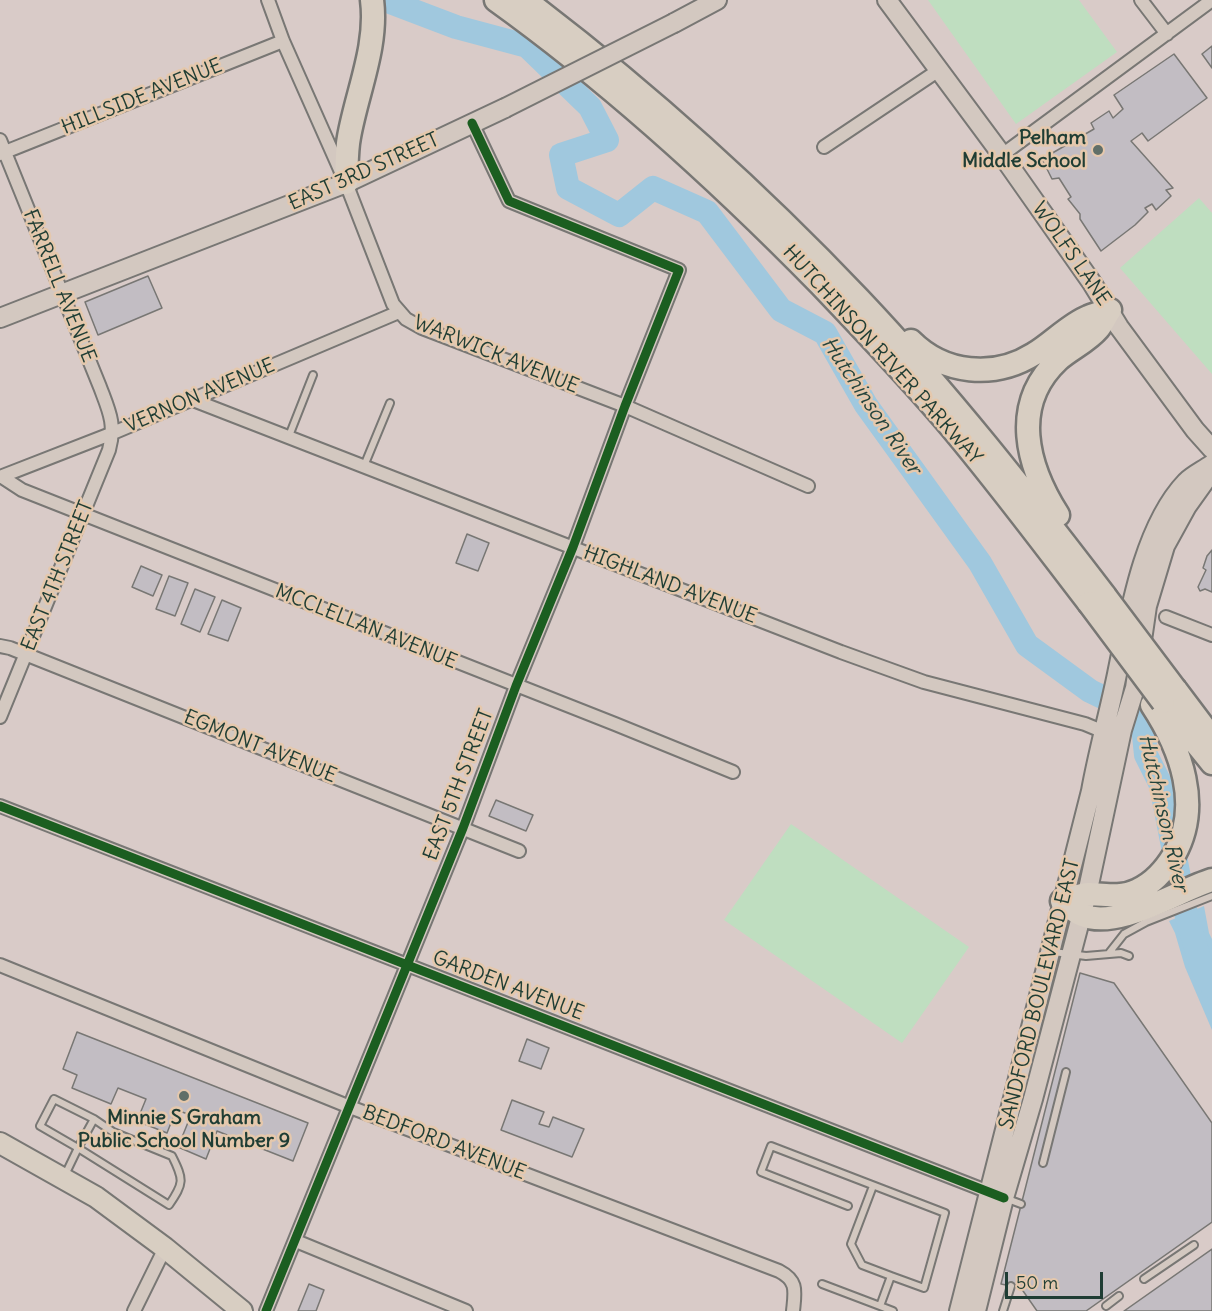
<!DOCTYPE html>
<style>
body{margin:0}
#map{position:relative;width:1212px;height:1311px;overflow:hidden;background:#d9cbc8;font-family:Delius,sans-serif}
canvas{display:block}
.scale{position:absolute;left:1005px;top:1272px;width:98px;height:27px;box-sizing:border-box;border:3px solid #1f3d34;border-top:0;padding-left:8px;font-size:18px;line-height:21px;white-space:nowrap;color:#1f3d34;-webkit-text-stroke:4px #e5c8ac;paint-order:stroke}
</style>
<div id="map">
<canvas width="1212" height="1311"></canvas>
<div class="scale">50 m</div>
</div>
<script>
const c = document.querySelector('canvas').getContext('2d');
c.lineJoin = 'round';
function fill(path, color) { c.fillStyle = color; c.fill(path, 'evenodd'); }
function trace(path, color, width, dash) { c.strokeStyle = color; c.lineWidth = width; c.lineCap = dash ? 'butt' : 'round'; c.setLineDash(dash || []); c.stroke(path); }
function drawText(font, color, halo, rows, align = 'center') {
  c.font = font + ' Delius,sans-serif'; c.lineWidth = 5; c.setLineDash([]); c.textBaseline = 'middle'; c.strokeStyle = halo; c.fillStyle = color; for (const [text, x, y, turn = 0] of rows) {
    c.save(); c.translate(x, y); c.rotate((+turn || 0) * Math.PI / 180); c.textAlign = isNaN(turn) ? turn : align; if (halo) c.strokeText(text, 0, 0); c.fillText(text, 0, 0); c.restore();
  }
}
fill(new Path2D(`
 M 928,0 L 1079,0 L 1117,52 L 1016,124 Z
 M 1199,198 L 1212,213 L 1212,374 L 1120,268 Z
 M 791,824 L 969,947 L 902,1043 L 724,920 Z`), '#bfdec0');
fill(new Path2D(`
 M 1204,906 L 1209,933 L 1212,939 L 1212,1030 L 1185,967 L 1175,933 L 1169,921 Z`), '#a0c8de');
trace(new Path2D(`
 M 385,0 L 456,27 L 527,46 L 590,107 L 607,140 L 561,155 L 568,188 L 619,215 L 653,188 L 707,212 L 781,310 L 825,333 L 866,405 L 980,563 L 1027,645 L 1090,691 L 1142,716 L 1146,755 L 1161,785 L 1186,913 L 1201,965 L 1212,986`), '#a0c8de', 24);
const building = new Path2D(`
 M 1212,46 L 1212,68 L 1202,54 Z
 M 1174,54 L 1207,98 L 1148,141 L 1142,133 L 1131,141 L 1173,188 L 1166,190 L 1171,196 L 1156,210 L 1152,204 L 1145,208 L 1148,212 L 1135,225 L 1101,251 L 1080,219 L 1080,214 L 1068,199 L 1071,197 L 1059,178 L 1052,179 L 1042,159 L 1094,129 L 1091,123 L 1109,111 L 1113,118 L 1123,109 L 1114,95 Z
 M 148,276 L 162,308 L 98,335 L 85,302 Z
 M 467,534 L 489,543 L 478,571 L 456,563 Z
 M 1212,550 L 1212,592 L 1205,589 L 1200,591 L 1198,587 L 1206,570 L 1203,568 L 1207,556 Z
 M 141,566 L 162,575 L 153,596 L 132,587 Z
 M 169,576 L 188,583 L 175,616 L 156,609 Z
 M 195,589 L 215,597 L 200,632 L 181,624 Z
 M 222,600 L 241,608 L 228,641 L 208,634 Z
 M 496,800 L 533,815 L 526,831 L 489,816 Z
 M 1080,973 L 1114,983 L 1212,1123 L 1212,1222 L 1086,1311 L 1037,1311 L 1021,1288 L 1001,1284 Z
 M 77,1032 L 308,1123 L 293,1161 L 217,1131 L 206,1159 L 178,1147 L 191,1115 L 176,1110 L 167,1133 L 137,1121 L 146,1099 L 118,1088 L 111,1104 L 72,1088 L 77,1075 L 63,1069 Z
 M 527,1039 L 549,1048 L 541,1069 L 519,1061 Z
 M 512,1100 L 544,1112 L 539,1124 L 549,1127 L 553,1117 L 584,1129 L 572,1157 L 501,1130 Z
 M 1212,1249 L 1212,1311 L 1124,1311 Z
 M 309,1284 L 324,1290 L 316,1311 L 298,1311 Z`);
fill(building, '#c2bdc3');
trace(building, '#787774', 1.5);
const lane = new Path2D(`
 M 289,436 L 313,375
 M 364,466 L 390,403
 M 1053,952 L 1086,956 L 1121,953 L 1129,956
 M 1109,953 L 1124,934 L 1146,922 L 1212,896
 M 1043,1163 L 1066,1072
 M 65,1175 L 78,1148 L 40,1126 L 54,1099 L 94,1119 L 113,1132 L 172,1156 C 184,1180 184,1183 169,1205 L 78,1148 L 94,1119
 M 873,1186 L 851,1244 L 862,1265 L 891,1276
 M 1005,1198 L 1021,1204
 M 848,1206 L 761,1172 L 771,1146 L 945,1213 L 924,1288 L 891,1276 L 880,1306 L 893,1311
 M 1144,1279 L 1194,1245
 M 822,1284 L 880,1306
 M 1106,1306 L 1119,1296
 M 1003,1311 L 1011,1286`);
const street = new Path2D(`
 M 268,0 L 283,41 L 346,183 L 393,304 L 406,319 L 422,328 L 625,406 L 808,486
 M 1141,0 L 1167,34
 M 0,140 L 100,387 C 109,411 116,424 109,450 L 0,717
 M 824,147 L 939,70
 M 0,154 L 283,41
 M 1002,155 L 1212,0
 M 193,400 L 841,652 L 924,682 L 1085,724 L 1109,734
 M 0,477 L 113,433 L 399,312
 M 2,477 L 22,490 L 615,724 L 733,772
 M 1166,617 L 1212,635
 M 0,646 L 10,648 L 519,851
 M 0,806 L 994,1194
 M 0,965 L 350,1107 L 779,1271 C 798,1281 795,1291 793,1311
 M 296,1241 L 466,1311
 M 134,1311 L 165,1248
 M 266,1311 L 463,828 L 516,686 L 573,547 L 625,406 L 679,270 L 509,201 L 472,123`);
const secondary = new Path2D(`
 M 887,0 L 1002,155 L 1092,283 L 1119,327 L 1195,430 L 1212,449
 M 674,23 L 717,0
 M 0,318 L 346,183 L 505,108
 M 959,1311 L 1091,791 C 1098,752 1109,713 1117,674 C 1129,616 1143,527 1186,482 C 1193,475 1204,470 1212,464
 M 976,1311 L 1004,1198 L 1033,1099 L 1087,894 L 1122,730 L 1135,688 L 1147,606 L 1165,546 L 1187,506 L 1212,471`);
const primary = new Path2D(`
 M 0,1143 L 96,1197 L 165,1248 L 242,1311`);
const highway = new Path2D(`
 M 496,0 C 613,84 719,181 820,284 C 863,329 906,374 946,421 C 996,480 1042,542 1089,603
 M 525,0 C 644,90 756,191 859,299 C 948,393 1027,494 1105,596
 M 346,183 C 347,168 346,152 349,137 C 357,92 378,46 372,0
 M 911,341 C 944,374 994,379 1034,354 C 1051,344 1070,324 1088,317 C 1095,314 1103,312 1110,310
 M 1058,515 C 1027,466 1010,405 1058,360 C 1070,349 1087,342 1098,329 C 1102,324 1106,316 1110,310
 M 1175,689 L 1212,738
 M 1166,706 L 1212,763
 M 1062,901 C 1070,899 1080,894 1089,894 C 1106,895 1122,898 1138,890 C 1153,883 1165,870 1174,855 C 1202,806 1181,749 1152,705
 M 1062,901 C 1068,906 1075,912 1082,915 C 1118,930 1177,891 1212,880`);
trace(lane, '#787774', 10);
trace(street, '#787774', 16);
trace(secondary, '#787774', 22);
trace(primary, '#787774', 24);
trace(highway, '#787774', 27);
trace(lane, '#d3c8c0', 6);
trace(street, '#d3c8c0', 12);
trace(secondary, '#d3c8c0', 18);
trace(primary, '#d8cec2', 20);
trace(highway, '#d8cec2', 22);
const secondaryBridge = new Path2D(`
 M 505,108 L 674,23`);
const highwayBridge = new Path2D(`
 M 1105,596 L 1175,689
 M 1089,603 L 1163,702`);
trace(secondaryBridge, '#787774', 22, []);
trace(highwayBridge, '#787774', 27, []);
trace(secondaryBridge, '#d3c8c0', 18);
trace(highwayBridge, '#d8cec2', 22);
trace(new Path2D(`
 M 0,806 L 1004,1198
 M 266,1311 L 463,828 L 516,686 L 573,547 L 625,406 L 679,270 L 509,201 L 472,123`), '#1b5e20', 9);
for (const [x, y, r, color] of [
 [1098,150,6,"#606f68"],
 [184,1096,6,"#606f68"]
]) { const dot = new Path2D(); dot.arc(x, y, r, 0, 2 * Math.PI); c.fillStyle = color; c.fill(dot); trace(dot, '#e5c8ac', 2); }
drawText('20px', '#1f3d34', '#e5c8ac', [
 ["HILLSIDE AVENUE",142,97,-22],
 ["EAST 3RD STREET",364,172,-24],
 ["WOLFS LANE",1071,254,55],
 ["FARRELL AVENUE",59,286,68],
 ["WARWICK AVENUE",496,355,22],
 ["HUTCHINSON RIVER PARKWAY",882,355,48],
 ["VERNON AVENUE",200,396,-23],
 ["EAST 4TH STREET",58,576,-68],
 ["HIGHLAND AVENUE",670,585,21],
 ["MCCLELLAN AVENUE",366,627,22],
 ["EGMONT AVENUE",260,747,22],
 ["EAST 5TH STREET",459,785,-69],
 ["GARDEN AVENUE",508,986,21],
 ["SANDFORD BOULEVARD EAST",1040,994,-76],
 ["BEDFORD AVENUE",444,1143,21]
]);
drawText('bold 20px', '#1f3d34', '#e5c8ac', [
 ["Pelham",1086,138],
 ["Middle School",1086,161],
 ["Minnie S Graham",184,1118,"center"],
 ["Public School Number 9",184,1141,"center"]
], 'right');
drawText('italic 21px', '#24443d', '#e5c8ac', [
 ["Hutchinson River",871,406,56],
 ["Hutchinson River",1163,813,77]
]);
</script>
